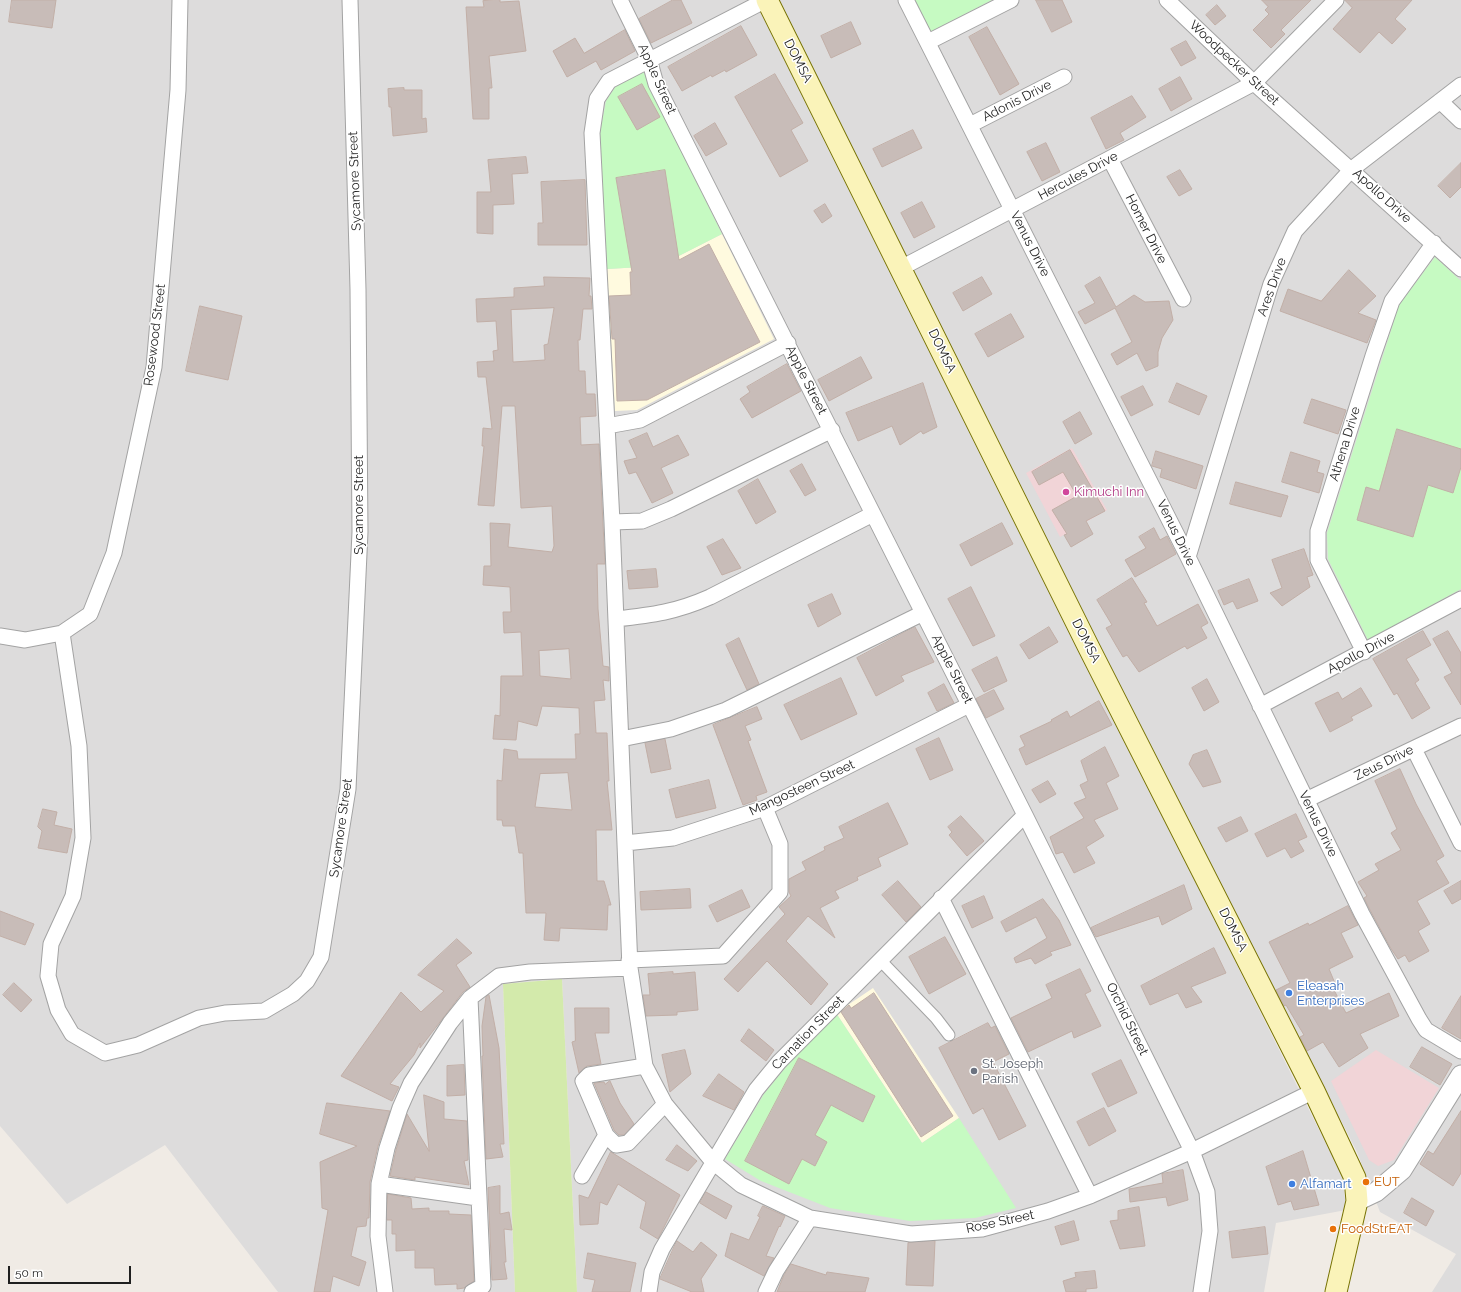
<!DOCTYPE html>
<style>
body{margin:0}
#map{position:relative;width:1461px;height:1292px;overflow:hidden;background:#f0ebe5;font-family:Raleway,sans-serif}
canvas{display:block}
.scale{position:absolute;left:8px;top:1266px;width:123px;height:18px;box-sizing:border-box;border:2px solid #1f1f1f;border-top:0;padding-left:5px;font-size:12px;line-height:14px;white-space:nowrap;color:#1f1f1f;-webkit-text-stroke:3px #fff;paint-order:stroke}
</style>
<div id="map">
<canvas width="1461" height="1292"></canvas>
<div class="scale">50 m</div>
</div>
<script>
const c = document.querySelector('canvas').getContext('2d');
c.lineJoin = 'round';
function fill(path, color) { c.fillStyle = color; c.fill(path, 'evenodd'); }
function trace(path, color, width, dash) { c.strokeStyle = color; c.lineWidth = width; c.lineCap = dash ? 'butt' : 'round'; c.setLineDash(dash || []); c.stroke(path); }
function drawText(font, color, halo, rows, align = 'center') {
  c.font = font + ' Raleway,sans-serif'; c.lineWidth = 3; c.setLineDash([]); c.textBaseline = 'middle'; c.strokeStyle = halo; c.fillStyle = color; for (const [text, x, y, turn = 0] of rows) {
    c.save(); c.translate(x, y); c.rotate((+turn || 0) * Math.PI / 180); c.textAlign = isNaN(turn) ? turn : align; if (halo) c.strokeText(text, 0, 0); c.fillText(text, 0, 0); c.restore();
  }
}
fill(new Path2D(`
 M 0,0 L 756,0 L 1343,1178 L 1346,1210 L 1276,1223 L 1264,1292 L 577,1292 L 562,979 L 503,984 L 515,1292 L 278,1292 L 165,1145 L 67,1204 L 0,1126 Z
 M 778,0 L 1461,0 L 1461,1292 L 1432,1292 L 1456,1254 L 1380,1212 L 1357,1152 L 1087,620 Z`), '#dddcdc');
fill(new Path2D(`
 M 1072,448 L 1107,510 L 1060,537 L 1026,473 Z
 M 1376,1050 L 1439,1088 L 1394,1160 L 1378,1166 L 1369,1160 L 1331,1081 Z`), '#f1d4d7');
fill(new Path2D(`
 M 722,234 L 774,339 L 637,410 L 615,411 L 607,269 L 659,266 Z
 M 873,988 L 959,1118 L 922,1143 L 836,1013 Z`), '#fffadf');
fill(new Path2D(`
 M 562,979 L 577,1292 L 515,1292 L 503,984 Z`), '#d3eaab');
fill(new Path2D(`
 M 912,0 L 992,0 L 928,33 Z
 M 643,71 L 722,234 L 659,266 L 607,269 L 600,133 L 606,101 L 616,86 Z
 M 1435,257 L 1461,281 L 1461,589 L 1368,640 L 1328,559 L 1327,533 L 1399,305 Z
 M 836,1013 L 922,1143 L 959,1118 L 1016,1208 L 975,1218 L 910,1221 L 830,1208 L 761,1181 L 725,1159 L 764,1094 L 798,1052 Z`), '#c6fac2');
const building = new Path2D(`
 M 12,0 L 56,0 L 52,28 L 9,22 Z
 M 500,0 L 500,2 L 519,1 L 526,51 L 489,56 L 492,88 L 489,88 L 489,119 L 473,119 L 466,7 L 484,7 L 483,1 Z
 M 673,0 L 681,0 L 692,23 L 651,43 L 639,19 Z
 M 1036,0 L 1062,0 L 1072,22 L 1052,32 Z
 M 1262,0 L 1311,0 L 1281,30 L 1285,34 L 1271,48 L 1253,30 L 1269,14 L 1265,10 L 1268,7 Z
 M 1345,0 L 1412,0 L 1395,19 L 1406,29 L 1392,44 L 1379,32 L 1360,53 L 1333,29 L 1352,8 Z
 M 1217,5 L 1226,16 L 1215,25 L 1206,15 Z
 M 851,22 L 861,44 L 831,58 L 821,36 Z
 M 741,26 L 757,55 L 726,72 L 725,70 L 712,77 L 711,75 L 682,91 L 668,67 Z
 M 987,27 L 1019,84 L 1000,95 L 969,37 Z
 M 625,30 L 635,51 L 601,70 L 596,61 L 567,77 L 553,51 L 575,38 L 584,53 Z
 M 1186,41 L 1196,58 L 1181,66 L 1171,49 Z
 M 775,74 L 803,123 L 791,130 L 808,161 L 780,177 L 735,97 Z
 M 1180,77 L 1192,99 L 1171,111 L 1159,89 Z
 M 642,84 L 660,117 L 637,130 L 618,97 Z
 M 404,88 L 404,90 L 422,90 L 422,119 L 426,118 L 427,132 L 393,136 L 391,107 L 389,107 L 388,89 Z
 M 1132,96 L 1146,117 L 1120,133 L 1124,140 L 1106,149 L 1091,118 Z
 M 715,123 L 727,144 L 706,156 L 694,136 Z
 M 913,130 L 922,148 L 882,167 L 873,149 Z
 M 1046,143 L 1060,172 L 1042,181 L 1027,152 Z
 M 526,157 L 528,173 L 512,174 L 514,204 L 493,205 L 493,234 L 477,233 L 477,192 L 491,192 L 488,160 Z
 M 1461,163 L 1461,187 L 1450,198 L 1438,186 Z
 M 665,170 L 679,260 L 709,244 L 760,342 L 647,400 L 617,401 L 615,339 L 612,339 L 609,296 L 631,295 L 630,272 L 632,272 L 616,178 Z
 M 1180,170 L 1192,189 L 1179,196 L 1167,177 Z
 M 585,180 L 587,245 L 538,245 L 538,223 L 543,223 L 541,182 Z
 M 922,202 L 935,227 L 914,238 L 901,213 Z
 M 825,204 L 832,216 L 822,223 L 814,211 Z
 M 1349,270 L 1376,296 L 1358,313 L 1376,320 L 1367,343 L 1280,311 L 1288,289 L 1321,301 Z
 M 544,277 L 590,278 L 589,296 L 591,296 L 592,309 L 583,309 L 580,340 L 578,340 L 579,371 L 585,371 L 586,394 L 595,394 L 596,416 L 580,417 L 581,445 L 599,444 L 605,564 L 597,564 L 598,609 L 603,666 L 609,667 L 609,681 L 603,680 L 605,700 L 594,701 L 596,733 L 607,733 L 609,781 L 607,781 L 612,830 L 596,830 L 597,881 L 604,881 L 611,905 L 608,905 L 607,930 L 560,928 L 559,941 L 544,940 L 546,913 L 526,913 L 523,853 L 519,853 L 515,826 L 503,826 L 502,820 L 497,820 L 497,780 L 502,781 L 504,749 L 517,751 L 518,759 L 576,759 L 575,734 L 580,734 L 579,708 L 542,706 L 537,726 L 518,721 L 516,740 L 493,739 L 495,715 L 500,716 L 501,676 L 523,676 L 521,632 L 504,633 L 503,612 L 511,612 L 510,587 L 483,585 L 484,566 L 491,566 L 490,523 L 510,524 L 508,547 L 552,552 L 554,546 L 552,506 L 521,508 L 515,406 L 502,406 L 494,506 L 478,505 L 484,446 L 482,446 L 483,428 L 492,429 L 486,377 L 478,377 L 477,362 L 494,361 L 493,351 L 498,350 L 496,321 L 477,322 L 476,299 L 514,297 L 514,288 L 544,286 ZM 554,308 L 548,344 L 544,345 L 545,360 L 513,362 L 511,310 ZM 569,649 L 571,679 L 540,676 L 539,651 ZM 568,773 L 572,810 L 535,807 L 540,774 Z
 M 982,277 L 992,294 L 963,311 L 953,293 Z
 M 1100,277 L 1116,307 L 1134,295 L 1145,302 L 1169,301 L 1173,320 L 1162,338 L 1158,352 L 1158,366 L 1146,371 L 1137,353 L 1117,365 L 1111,354 L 1132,342 L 1115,308 L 1085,324 L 1078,312 L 1095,303 L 1085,286 Z
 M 200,306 L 242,316 L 228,380 L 186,371 Z
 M 1011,314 L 1024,337 L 988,357 L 975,334 Z
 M 861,357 L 872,378 L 829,401 L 818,380 Z
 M 787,364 L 801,391 L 752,418 L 740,399 L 750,392 L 747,387 Z
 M 923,383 L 937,427 L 923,434 L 921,431 L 900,445 L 892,426 L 858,441 L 846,413 Z
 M 1177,383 L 1207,396 L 1199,415 L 1169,402 Z
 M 1143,386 L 1153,405 L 1131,416 L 1121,397 Z
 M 1312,399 L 1346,410 L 1338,434 L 1304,423 Z
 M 1080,412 L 1092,434 L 1075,444 L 1063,422 Z
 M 1397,429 L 1461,449 L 1461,467 L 1453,493 L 1428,485 L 1413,537 L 1357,520 L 1366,487 L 1379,491 Z
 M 647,433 L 653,447 L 678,435 L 689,455 L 661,468 L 673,493 L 652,503 L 636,472 L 629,474 L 624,461 L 637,458 L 629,441 Z
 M 1070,450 L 1105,511 L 1086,521 L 1093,534 L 1071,547 L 1064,535 L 1067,534 L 1052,510 L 1077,496 L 1063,472 L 1039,485 L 1032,472 Z
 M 1156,451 L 1203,466 L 1196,489 L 1160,477 L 1162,469 L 1152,466 Z
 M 1291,452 L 1320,461 L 1317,472 L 1324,474 L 1319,493 L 1282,482 Z
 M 802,464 L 816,490 L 805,496 L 790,471 Z
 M 758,479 L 776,512 L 756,524 L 738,491 Z
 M 1236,482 L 1288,496 L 1281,517 L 1230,504 Z
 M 1002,523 L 1013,544 L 971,566 L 960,545 Z
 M 1154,528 L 1160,540 L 1167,536 L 1176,554 L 1135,577 L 1125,560 L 1146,548 L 1139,537 Z
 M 723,539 L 741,568 L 722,575 L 707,547 Z
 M 1304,549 L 1313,575 L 1307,577 L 1310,587 L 1282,606 L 1270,593 L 1282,588 L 1272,560 Z
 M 656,569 L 658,587 L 629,589 L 627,571 Z
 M 1132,578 L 1147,602 L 1144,603 L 1157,626 L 1198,604 L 1208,623 L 1201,627 L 1207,638 L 1187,649 L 1185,646 L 1139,672 L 1127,655 L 1123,657 L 1117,647 L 1106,628 L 1112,625 L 1097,600 Z
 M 1249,579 L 1258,601 L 1237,609 L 1233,601 L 1224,605 L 1218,591 Z
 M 971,587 L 995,636 L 973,646 L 948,599 Z
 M 832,594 L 841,614 L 818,627 L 808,605 Z
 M 915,627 L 934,662 L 901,676 L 904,681 L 876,696 L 857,658 Z
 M 1049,627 L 1058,642 L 1029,659 L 1020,645 Z
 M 1423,631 L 1431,645 L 1406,659 L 1419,680 L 1415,683 L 1430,708 L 1412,719 L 1397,693 L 1394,695 L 1373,659 Z
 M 1448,631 L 1461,653 L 1461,705 L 1444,677 L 1452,673 L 1433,639 Z
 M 739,638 L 759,684 L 747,690 L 726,645 Z
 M 997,657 L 1007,681 L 984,692 L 972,670 Z
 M 841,678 L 857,714 L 801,740 L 784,705 Z
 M 1207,679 L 1219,702 L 1204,711 L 1192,688 Z
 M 944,684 L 954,703 L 937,711 L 928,693 Z
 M 1361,688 L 1372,706 L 1351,717 L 1353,720 L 1330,732 L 1315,703 L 1338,692 L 1342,699 Z
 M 994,690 L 1004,709 L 986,718 L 976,699 Z
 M 1099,701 L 1112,725 L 1026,765 L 1019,749 L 1025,746 L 1020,736 L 1052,721 L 1051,720 L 1067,711 L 1070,717 Z
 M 757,707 L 762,719 L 745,726 L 751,740 L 748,741 L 767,792 L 756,796 L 757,800 L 743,805 L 713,725 Z
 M 939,738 L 953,770 L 930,780 L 916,749 Z
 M 665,739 L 671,769 L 651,773 L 645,743 Z
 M 1105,747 L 1119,776 L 1106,783 L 1118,809 L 1094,820 L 1104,836 L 1086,847 L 1095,863 L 1074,873 L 1063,852 L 1056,854 L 1050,837 L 1084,818 L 1074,803 L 1086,798 L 1080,785 L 1088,781 L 1081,761 Z
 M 1207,750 L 1221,782 L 1203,787 L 1189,764 L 1193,755 Z
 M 1400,769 L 1416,804 L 1444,856 L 1436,861 L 1449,883 L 1417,901 L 1430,924 L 1418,931 L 1429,951 L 1409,962 L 1405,955 L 1398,959 L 1390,947 L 1370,910 L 1364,898 L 1367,896 L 1358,882 L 1379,870 L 1375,864 L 1401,850 L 1391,833 L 1397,829 L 1375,781 Z
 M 709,780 L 716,808 L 676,818 L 669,790 Z
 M 1048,781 L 1056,794 L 1040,803 L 1032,790 Z
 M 888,803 L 908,844 L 878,858 L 881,866 L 857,877 L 858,880 L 835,891 L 839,898 L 820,908 L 835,938 L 808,916 L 786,941 L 828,984 L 811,1005 L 767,961 L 738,992 L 724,979 L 785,914 L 779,907 L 791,896 L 789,892 L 789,879 L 806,870 L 802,862 L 825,850 L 824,847 L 844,838 L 839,827 Z
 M 43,809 L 57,812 L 54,825 L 72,829 L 67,853 L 38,848 L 42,831 L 38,827 Z
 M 1296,814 L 1307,837 L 1298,841 L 1304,851 L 1291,858 L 1285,848 L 1267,857 L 1255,834 Z
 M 961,816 L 984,841 L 967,856 L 949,835 L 952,832 L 948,827 Z
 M 1241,817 L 1248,831 L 1226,842 L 1218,828 Z
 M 898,881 L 921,907 L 906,922 L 882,895 Z
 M 1461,881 L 1461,899 L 1452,904 L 1444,891 Z
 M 1184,885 L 1192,909 L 1162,925 L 1159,916 L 1096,937 L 1091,928 Z
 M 690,889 L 691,908 L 641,910 L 640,892 Z
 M 742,890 L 750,907 L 717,922 L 709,906 Z
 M 984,896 L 993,918 L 972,928 L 962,906 Z
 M 1043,899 L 1059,920 L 1071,945 L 1050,952 L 1052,955 L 1035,964 L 1031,958 L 1016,963 L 1014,958 L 1047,938 L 1036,917 L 1006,932 L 1001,922 Z
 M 1348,906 L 1358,925 L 1341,933 L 1353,957 L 1329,969 L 1337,988 L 1334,990 L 1346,1013 L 1389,993 L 1399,1016 L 1360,1034 L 1368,1048 L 1339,1067 L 1323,1042 L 1307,1051 L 1300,1037 L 1304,1035 L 1286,1005 L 1284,1006 L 1276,990 L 1290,983 L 1269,942 L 1308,923 L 1309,925 Z
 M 0,911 L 34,924 L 25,945 L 0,936 Z
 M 945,937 L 966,974 L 929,994 L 909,957 Z
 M 457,939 L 472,953 L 456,965 L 470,987 L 463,992 L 420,1048 L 420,1043 L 414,1055 L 390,1084 L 399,1087 L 392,1101 L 341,1076 L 401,992 L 421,1012 L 444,991 L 418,975 Z
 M 1214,948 L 1226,973 L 1191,987 L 1202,1002 L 1186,1008 L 1178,993 L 1150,1005 L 1141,986 Z
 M 1080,969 L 1091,991 L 1085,994 L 1101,1026 L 1074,1038 L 1072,1031 L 1028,1052 L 1011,1018 L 1052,998 L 1046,985 Z
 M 673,972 L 673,974 L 695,972 L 698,1010 L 677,1012 L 677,1015 L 646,1016 L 643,995 L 650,995 L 648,974 Z
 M 14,983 L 32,1000 L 21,1012 L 3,995 Z
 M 874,993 L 953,1116 L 921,1137 L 841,1012 L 849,1005 L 851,1008 Z
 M 489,995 L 499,1048 L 504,1144 L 500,1144 L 503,1157 L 486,1159 L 482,1056 L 483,1056 L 482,1026 L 486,997 Z
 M 1461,996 L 1461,1039 L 1442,1028 Z
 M 575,1008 L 609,1008 L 609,1033 L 595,1033 L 601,1064 L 587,1066 L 579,1073 L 572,1042 L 575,1041 Z
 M 988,1023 L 991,1028 L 995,1026 L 1009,1054 L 993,1062 L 1026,1126 L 999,1140 L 983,1108 L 973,1114 L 939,1048 Z
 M 749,1029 L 774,1050 L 766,1061 L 741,1041 Z
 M 1422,1047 L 1452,1064 L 1440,1085 L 1410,1067 Z
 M 685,1050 L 691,1074 L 670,1092 L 662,1055 Z
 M 799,1058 L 875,1096 L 863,1122 L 831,1105 L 815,1135 L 827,1142 L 815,1166 L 802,1159 L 789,1184 L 745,1161 Z
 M 1121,1060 L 1137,1093 L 1108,1107 L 1092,1074 Z
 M 464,1065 L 465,1095 L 447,1096 L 447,1066 Z
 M 719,1074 L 744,1092 L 734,1110 L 703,1096 Z
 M 610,1081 L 620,1103 L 634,1124 L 624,1135 L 619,1135 L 614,1130 L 594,1083 L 604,1082 L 605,1084 Z
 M 424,1095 L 444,1102 L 444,1119 L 467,1121 L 468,1160 L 464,1161 L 469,1185 L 415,1177 L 415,1180 L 390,1176 L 396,1150 L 407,1114 L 429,1151 Z
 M 327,1103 L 390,1111 L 378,1146 L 370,1182 L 369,1218 L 367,1218 L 366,1226 L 357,1227 L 351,1256 L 366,1262 L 359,1286 L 333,1276 L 330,1292 L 314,1292 L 328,1210 L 322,1208 L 320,1162 L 357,1146 L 320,1134 Z
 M 1104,1108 L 1116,1131 L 1089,1146 L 1077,1122 Z
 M 1461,1111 L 1461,1173 L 1453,1186 L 1420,1164 L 1428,1151 L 1433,1154 Z
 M 677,1145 L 697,1161 L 688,1171 L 666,1160 Z
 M 1303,1151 L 1319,1205 L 1294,1210 L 1291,1201 L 1278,1205 L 1266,1167 Z
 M 611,1152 L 680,1195 L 658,1239 L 640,1228 L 646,1202 L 618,1184 L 607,1205 L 600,1202 L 598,1224 L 580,1225 L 579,1195 L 588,1198 Z
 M 1183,1170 L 1188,1200 L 1168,1206 L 1166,1197 L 1130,1202 L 1129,1189 L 1163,1183 L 1162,1174 Z
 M 500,1186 L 500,1214 L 509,1212 L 512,1230 L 504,1229 L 506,1262 L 504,1262 L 507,1279 L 492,1280 L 488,1188 Z
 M 706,1192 L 732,1206 L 726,1219 L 700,1203 Z
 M 388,1194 L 411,1198 L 412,1209 L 429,1208 L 429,1211 L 449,1211 L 449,1214 L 471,1215 L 474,1281 L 464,1288 L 457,1289 L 457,1284 L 435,1285 L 434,1268 L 415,1268 L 415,1250 L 396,1251 L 396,1234 L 392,1234 L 392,1220 L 387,1220 Z
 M 1412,1198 L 1434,1211 L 1426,1226 L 1404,1213 Z
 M 763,1206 L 785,1216 L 780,1227 L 779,1226 L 766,1256 L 774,1258 L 764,1276 L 725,1256 L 731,1233 L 749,1240 L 760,1217 L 758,1216 Z
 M 1139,1207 L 1145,1246 L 1120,1249 L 1110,1221 L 1118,1220 L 1118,1211 Z
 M 1074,1221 L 1079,1240 L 1061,1245 L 1055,1227 Z
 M 1265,1227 L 1268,1254 L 1232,1258 L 1229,1232 Z
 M 677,1241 L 693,1252 L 701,1242 L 717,1255 L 701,1279 L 704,1292 L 692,1292 L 660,1279 Z
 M 935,1241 L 933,1286 L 906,1285 L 908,1243 Z
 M 588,1253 L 636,1263 L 630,1292 L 592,1292 L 595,1280 L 584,1278 Z
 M 791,1264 L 826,1275 L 827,1272 L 869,1278 L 865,1292 L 777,1292 L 784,1275 Z
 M 1095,1271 L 1097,1288 L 1086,1289 L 1086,1292 L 1066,1292 L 1063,1281 L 1076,1277 L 1075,1273 Z`);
fill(building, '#c8bcb8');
trace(building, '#c2afa7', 1);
const pedestrian = new Path2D(`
 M 880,960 L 936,1018 L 949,1035`);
const minor = new Path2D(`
 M 620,0 L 649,59 L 656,84 L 1025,815 L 1192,1151 L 1207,1192 L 1210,1231 L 1201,1292
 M 766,0 L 609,81 L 597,99 L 592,133 L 612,522 L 630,968 L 645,1066 L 665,1104 L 713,1162 L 741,1185 L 810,1218 L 911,1234 L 982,1229 L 1048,1211 L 1090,1196 L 1192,1151 L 1314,1091
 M 906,0 L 1188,557 L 1362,914 L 1419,1019 L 1426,1030 L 1461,1051
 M 1167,0 L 1254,83 L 1461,269
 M 928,42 L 1011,0
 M 1440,101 L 1461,121
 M 970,125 L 1064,77
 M 1110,159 L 1183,299
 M 901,268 L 1254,83 L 1336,0
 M 607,426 L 640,420 L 788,343
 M 612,522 L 642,521 L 671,509 L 832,430
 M 1188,557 L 1271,284 L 1295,231 L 1352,169 L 1461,85
 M 616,619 C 653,615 676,612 710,597 L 873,514
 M 62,633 L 79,746 L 83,838 L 73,896 L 51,944 L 48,976 L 58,1010 L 72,1034 L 105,1053 L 138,1045 L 199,1018 L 225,1013 L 264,1011 L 293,994 L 307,981 L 321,957 L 348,789 L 360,532 L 358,289 L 350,0
 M 0,636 L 25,640 L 62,633 L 90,614 L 114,553 L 154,367 L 178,90 L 180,0
 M 1364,652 L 1318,560 L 1318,531 L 1373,356 L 1392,301 L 1434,243
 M 1260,706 L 1461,599
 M 621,739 L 671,729 L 726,710 L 923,613
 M 1414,749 L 1461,843
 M 1306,800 L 1461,726
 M 625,843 L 673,838 L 765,808 L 969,705
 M 941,898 L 1090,1196
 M 629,960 L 723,956 L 780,892 L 780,844 L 765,808
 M 470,998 L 483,1286 L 472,1292
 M 645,1066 L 589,1075 L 583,1081 L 606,1135 L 616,1145 L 628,1143 L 665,1104
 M 582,1176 L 606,1135
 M 379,1184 L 478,1198
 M 385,1292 L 378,1236 L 379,1184 L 387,1148 L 400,1108 L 411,1083 L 450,1023 L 470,998 L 499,976 L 530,972 L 630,968
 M 649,1292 L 652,1272 L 662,1249 L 756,1090 L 779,1062 L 1025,815
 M 766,1292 L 776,1271 L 810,1218`);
const tertiary = new Path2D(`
 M 1357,1201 L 1376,1192 L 1402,1170 L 1461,1075`);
const secondary = new Path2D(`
 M 767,0 L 1088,646 L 1314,1091 L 1355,1178 L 1357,1201 L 1336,1292`);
trace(pedestrian, '#a3a3a3', 13);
trace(minor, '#a3a3a3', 17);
trace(tertiary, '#a3a3a3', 21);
trace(secondary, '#787304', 23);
trace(pedestrian, '#fff', 11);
trace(minor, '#fff', 15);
trace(tertiary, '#fff', 19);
trace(secondary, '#faf3b9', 21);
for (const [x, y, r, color] of [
 [1066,492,4,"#d1479c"],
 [1289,993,4,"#3f7fe0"],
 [974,1071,4,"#6b7280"],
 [1366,1182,4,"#e8710a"],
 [1292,1184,4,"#3f7fe0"],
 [1333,1229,4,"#e8710a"]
]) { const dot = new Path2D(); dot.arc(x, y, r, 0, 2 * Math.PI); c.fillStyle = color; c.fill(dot); trace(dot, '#fff', 1.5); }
drawText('13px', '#1f1f1f', '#fff', [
 ["DOMSA",798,61,63],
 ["Woodpecker Street",1234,63,43],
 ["Apple Street",657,79,66],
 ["Adonis Drive",1017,101,-27],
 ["Hercules Drive",1078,176,-28],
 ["Sycamore Street",355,181,-92],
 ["Apollo Drive",1382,196,42],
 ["Homer Drive",1146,229,63],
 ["Venus Drive",1030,244,63],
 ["Ares Drive",1272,287,-70],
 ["Rosewood Street",155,335,-83],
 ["DOMSA",942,351,64],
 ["Apple Street",806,380,63],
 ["Athena Drive",1345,444,-73],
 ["Sycamore Street",359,505,-90],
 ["Venus Drive",1176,533,64],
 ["DOMSA",1086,641,63],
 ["Apollo Drive",1361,653,-28],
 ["Apple Street",952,669,63],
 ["Zeus Drive",1384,763,-26],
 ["Mangosteen Street",802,788,-25],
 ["Venus Drive",1318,824,64],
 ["Sycamore Street",341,828,-82],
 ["DOMSA",1233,930,63],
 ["Orchid Street",1127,1019,64],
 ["Carnation Street",808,1033,-46],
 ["Rose Street",1000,1222,-12]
]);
drawText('13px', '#b23c85', '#fff', [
 ["Kimuchi Inn",1074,492]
], 'left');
drawText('13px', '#366cbe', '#fff', [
 ["Eleasah",1297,986],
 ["Enterprises",1297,1001],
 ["Alfamart",1300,1184]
], 'left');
drawText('13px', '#5b616d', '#fff', [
 ["St. Joseph",982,1064],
 ["Parish",982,1079]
], 'left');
drawText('13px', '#c56008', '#fff', [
 ["EUT",1374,1182],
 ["FoodStrEAT",1341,1229]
], 'left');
</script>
